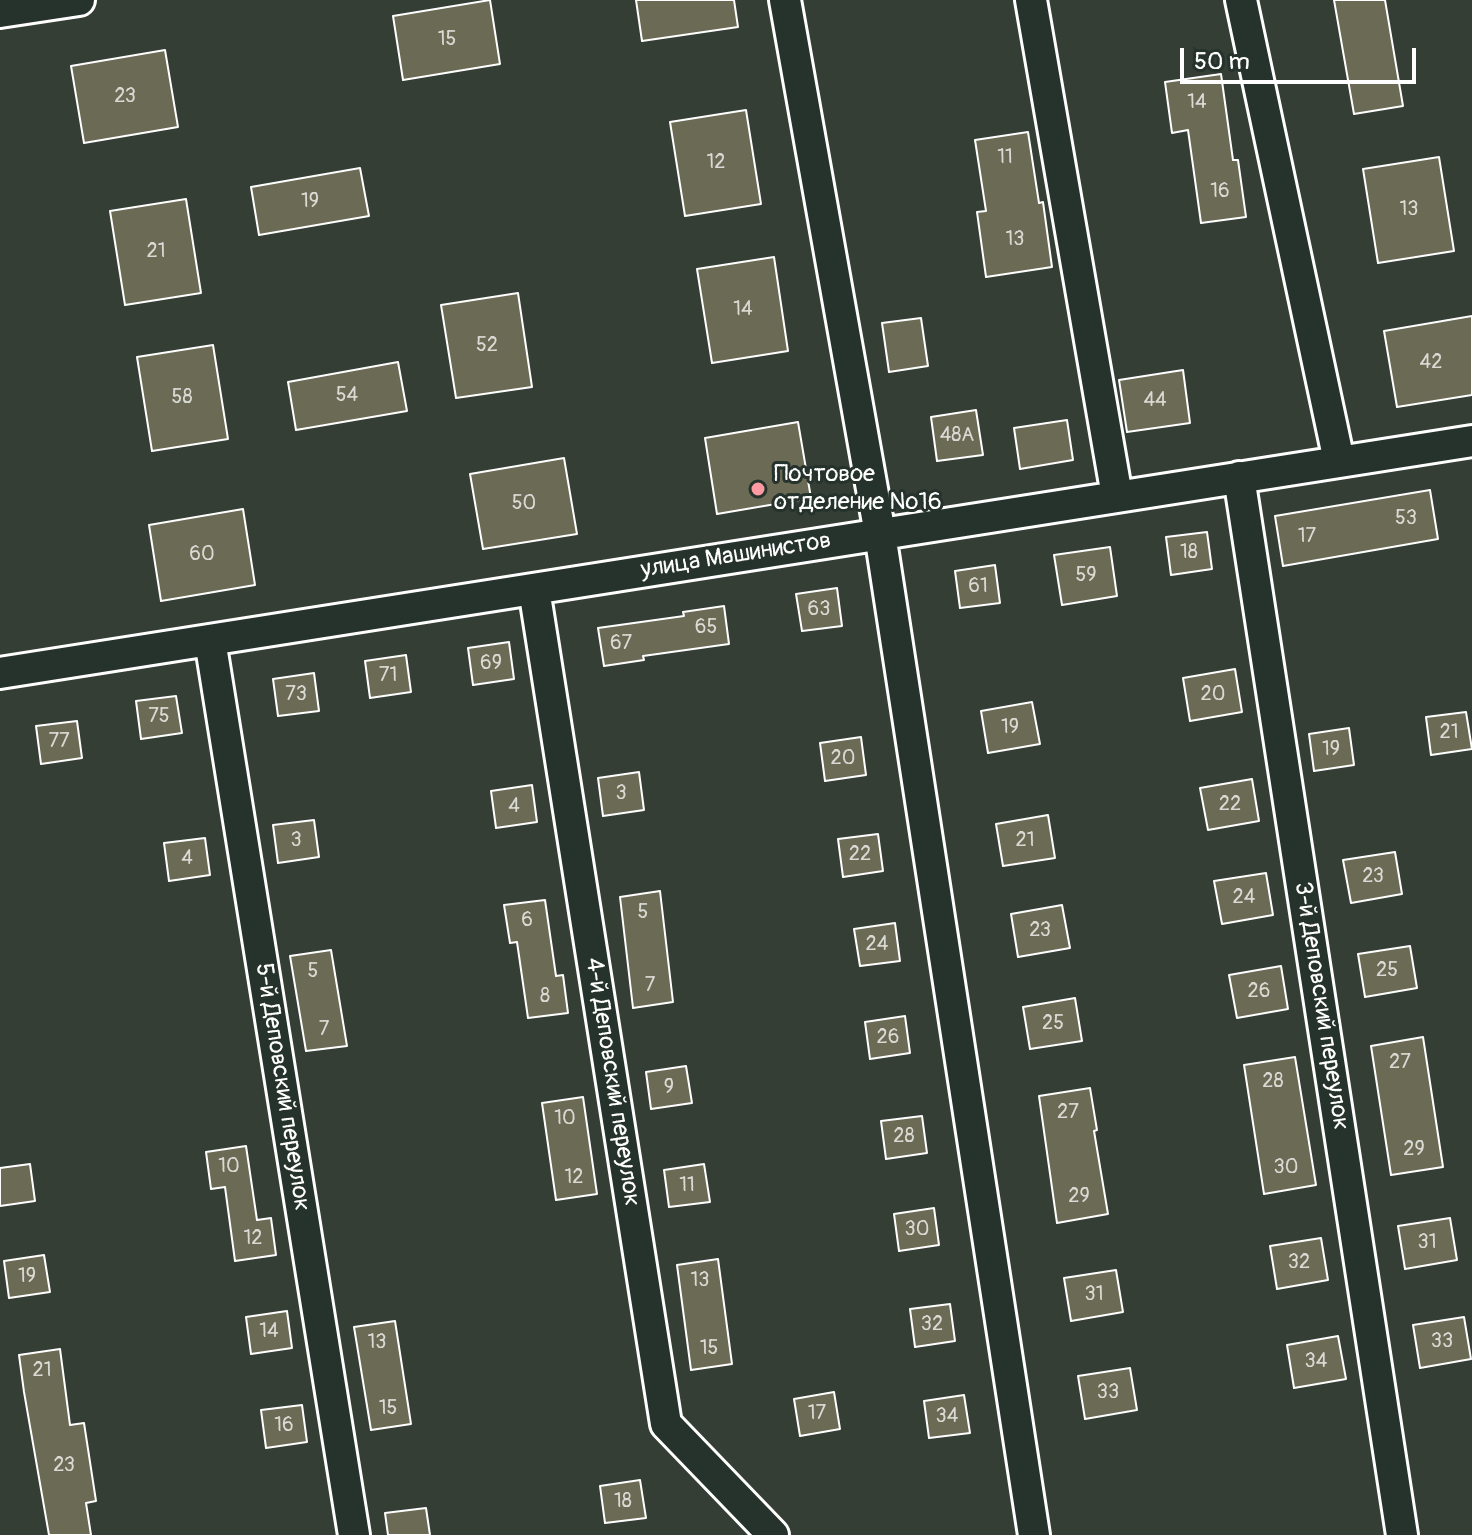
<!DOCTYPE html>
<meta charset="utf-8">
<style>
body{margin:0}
#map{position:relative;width:1472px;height:1535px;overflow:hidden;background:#343e35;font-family:Pangolin,sans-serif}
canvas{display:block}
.scale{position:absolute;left:1180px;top:48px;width:236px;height:36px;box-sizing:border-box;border:4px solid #fff;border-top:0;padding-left:10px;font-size:24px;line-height:28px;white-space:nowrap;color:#fff;-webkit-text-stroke:6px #26332d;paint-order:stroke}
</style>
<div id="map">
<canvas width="1472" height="1535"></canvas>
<div class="scale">50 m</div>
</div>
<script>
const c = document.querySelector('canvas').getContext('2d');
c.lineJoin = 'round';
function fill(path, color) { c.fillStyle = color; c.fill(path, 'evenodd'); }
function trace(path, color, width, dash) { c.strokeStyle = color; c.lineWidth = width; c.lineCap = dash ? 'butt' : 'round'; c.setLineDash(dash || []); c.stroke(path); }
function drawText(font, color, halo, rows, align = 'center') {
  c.font = font + ' Pangolin,sans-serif'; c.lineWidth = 6; c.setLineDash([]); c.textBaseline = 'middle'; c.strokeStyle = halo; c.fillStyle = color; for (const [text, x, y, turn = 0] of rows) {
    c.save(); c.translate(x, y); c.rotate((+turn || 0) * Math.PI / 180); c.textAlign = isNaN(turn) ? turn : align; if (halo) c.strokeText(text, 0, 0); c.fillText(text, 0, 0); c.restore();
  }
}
const building = new Path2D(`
 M 490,0 L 500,64 L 403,80 L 393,16 Z
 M 636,0 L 734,0 L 738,27 L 642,41 Z
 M 1334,0 L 1385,0 L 1403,106 L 1354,114 Z
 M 165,50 L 178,127 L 84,143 L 71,66 Z
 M 1221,74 L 1233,160 L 1238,160 L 1246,217 L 1201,223 L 1188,130 L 1172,133 L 1165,82 Z
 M 746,110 L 761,204 L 685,216 L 670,122 Z
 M 1028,132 L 1039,203 L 1043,202 L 1052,267 L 986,277 L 977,212 L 986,211 L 975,140 Z
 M 1439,157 L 1454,251 L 1378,263 L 1363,169 Z
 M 360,168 L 369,216 L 259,235 L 251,187 Z
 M 186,199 L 201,293 L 125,305 L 110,211 Z
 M 774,257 L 788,351 L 712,363 L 697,269 Z
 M 518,293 L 532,387 L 456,398 L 441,305 Z
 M 1472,316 L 1472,395 L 1397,407 L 1384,331 Z
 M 921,318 L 928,366 L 889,372 L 882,323 Z
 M 213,345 L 228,439 L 152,451 L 137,357 Z
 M 398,362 L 407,411 L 296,430 L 288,382 Z
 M 1183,370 L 1190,423 L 1127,432 L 1119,380 Z
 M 976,410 L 983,455 L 937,461 L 931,417 Z
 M 1067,420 L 1073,460 L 1020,469 L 1014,428 Z
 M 798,422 L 811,498 L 717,514 L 705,438 Z
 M 564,458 L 577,534 L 483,549 L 470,474 Z
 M 1430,490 L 1438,539 L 1283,566 L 1275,516 Z
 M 243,509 L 255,585 L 161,601 L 149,525 Z
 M 1207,532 L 1212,569 L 1171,575 L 1166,537 Z
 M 1110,547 L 1117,596 L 1062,605 L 1054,555 Z
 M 995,565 L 1000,603 L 960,608 L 955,571 Z
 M 837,588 L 842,626 L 802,631 L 796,594 Z
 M 724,606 L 729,644 L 643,656 L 644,660 L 604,666 L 598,628 L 684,616 L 683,612 Z
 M 509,642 L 514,679 L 473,685 L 468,648 Z
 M 406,655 L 411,692 L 370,698 L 365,661 Z
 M 1235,669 L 1242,712 L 1190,721 L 1183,678 Z
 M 314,673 L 319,711 L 278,716 L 273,679 Z
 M 176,696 L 182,733 L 141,739 L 136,701 Z
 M 1032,702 L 1040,744 L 988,753 L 981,711 Z
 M 1466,712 L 1472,749 L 1431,755 L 1426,717 Z
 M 77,721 L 82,758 L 41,764 L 36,726 Z
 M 1349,728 L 1354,765 L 1314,771 L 1309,734 Z
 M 861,737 L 866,775 L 825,781 L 820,743 Z
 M 639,772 L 644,810 L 603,816 L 598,778 Z
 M 1252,779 L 1259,821 L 1208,830 L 1200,788 Z
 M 532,785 L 537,822 L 496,828 L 491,791 Z
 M 1048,815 L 1055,858 L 1003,866 L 996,824 Z
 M 314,820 L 319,857 L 278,863 L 273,825 Z
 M 878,834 L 883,871 L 843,877 L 838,839 Z
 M 205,838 L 210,875 L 169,881 L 164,843 Z
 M 1395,852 L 1402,894 L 1351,903 L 1343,860 Z
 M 1266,873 L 1273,915 L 1222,924 L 1214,881 Z
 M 660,891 L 673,1002 L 633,1008 L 620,897 Z
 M 545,900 L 556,976 L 563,975 L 568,1013 L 528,1018 L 517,942 L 510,943 L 504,905 Z
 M 1062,905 L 1070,948 L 1018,957 L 1011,914 Z
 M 895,923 L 900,961 L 860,966 L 854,929 Z
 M 1410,946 L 1417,988 L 1365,997 L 1358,954 Z
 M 331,950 L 347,1046 L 306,1051 L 290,956 Z
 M 1281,966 L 1288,1009 L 1237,1018 L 1229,975 Z
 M 1075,998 L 1082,1041 L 1030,1049 L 1023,1007 Z
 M 905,1016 L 910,1053 L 870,1059 L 865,1022 Z
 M 1423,1037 L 1443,1167 L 1391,1175 L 1371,1046 Z
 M 1295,1057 L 1316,1185 L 1264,1194 L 1244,1065 Z
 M 686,1066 L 692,1103 L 651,1109 L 646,1072 Z
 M 1090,1088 L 1097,1130 L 1094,1131 L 1108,1214 L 1057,1223 L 1039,1096 Z
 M 583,1097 L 597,1194 L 556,1200 L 542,1103 Z
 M 922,1116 L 927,1153 L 886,1159 L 881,1121 Z
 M 246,1146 L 257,1220 L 271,1218 L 276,1255 L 235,1261 L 225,1187 L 211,1189 L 206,1152 Z
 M 30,1164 L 35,1201 L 0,1206 L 0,1168 Z
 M 704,1164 L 710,1202 L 669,1207 L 664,1170 Z
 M 934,1208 L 939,1245 L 899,1251 L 894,1214 Z
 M 1450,1218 L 1457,1260 L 1405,1269 L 1398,1226 Z
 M 1321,1238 L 1328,1280 L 1277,1289 L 1270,1246 Z
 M 44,1255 L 50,1292 L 9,1298 L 4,1261 Z
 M 718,1259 L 732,1364 L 691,1370 L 677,1265 Z
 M 1116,1270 L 1123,1312 L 1071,1321 L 1064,1278 Z
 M 950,1304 L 955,1341 L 915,1347 L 910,1309 Z
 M 287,1311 L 292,1348 L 251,1354 L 246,1317 Z
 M 1464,1317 L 1471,1359 L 1420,1368 L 1413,1325 Z
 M 395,1321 L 411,1424 L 371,1430 L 354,1327 Z
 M 1338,1336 L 1346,1379 L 1294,1388 L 1287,1345 Z
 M 60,1349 L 70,1425 L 84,1423 L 96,1501 L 86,1503 L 91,1535 L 49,1535 L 24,1392 L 19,1355 Z
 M 1130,1368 L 1137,1410 L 1085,1419 L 1078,1376 Z
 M 834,1392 L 840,1429 L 800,1436 L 794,1399 Z
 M 964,1395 L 970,1433 L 929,1438 L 924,1401 Z
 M 302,1405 L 307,1442 L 266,1448 L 261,1410 Z
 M 640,1480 L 646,1518 L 605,1523 L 600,1486 Z
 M 426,1508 L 430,1535 L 388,1535 L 385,1513 Z`);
fill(building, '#6b6a55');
trace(building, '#fff', 2);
const minor = new Path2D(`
 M 785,0 L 880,534 L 1034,1535
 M 1031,0 L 1117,496
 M 1241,0 L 1339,461
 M 0,12 L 79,0
 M 1239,477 L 1402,1535
 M 534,589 L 666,1424 L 773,1535
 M 210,640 L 354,1535
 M 0,673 L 1472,441`);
trace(minor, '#fff', 36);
trace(minor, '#26332d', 30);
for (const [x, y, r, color] of [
 [758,489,8,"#ff9aa2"]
]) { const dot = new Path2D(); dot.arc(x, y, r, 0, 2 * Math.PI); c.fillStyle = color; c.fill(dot); trace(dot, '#26332d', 3); }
drawText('20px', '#dadad4', null, [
 ["15",447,40],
 ["23",125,97],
 ["14",1197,103],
 ["11",1005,158],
 ["12",716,163],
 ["16",1220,192],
 ["19",310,202],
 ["13",1409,210],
 ["13",1015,240],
 ["21",156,252],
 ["14",743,310],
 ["52",487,346],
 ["42",1431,363],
 ["54",347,396],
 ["58",182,398],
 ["44",1155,401],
 ["48А",957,436],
 ["50",524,504],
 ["53",1406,519],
 ["17",1307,537],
 ["18",1189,553],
 ["60",202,555],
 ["59",1086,576],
 ["61",978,587],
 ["63",819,610],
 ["65",706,628],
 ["67",621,644],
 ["69",491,664],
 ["71",388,676],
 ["73",296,695],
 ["20",1213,695],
 ["75",159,717],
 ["19",1010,728],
 ["21",1449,733],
 ["77",59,742],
 ["19",1331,750],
 ["20",843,759],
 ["3",621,794],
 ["22",1230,805],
 ["4",514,807],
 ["3",296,841],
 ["21",1025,841],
 ["22",860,855],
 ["4",187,859],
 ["23",1373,877],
 ["24",1244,898],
 ["5",643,913],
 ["6",527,921],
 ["23",1040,931],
 ["24",877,945],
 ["25",1387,971],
 ["5",313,972],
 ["7",650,986],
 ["26",1259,992],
 ["8",545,997],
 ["25",1053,1024],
 ["7",324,1030],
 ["26",888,1038],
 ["27",1400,1063],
 ["28",1273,1082],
 ["9",669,1088],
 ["27",1068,1113],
 ["10",565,1119],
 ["28",904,1137],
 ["29",1414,1150],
 ["10",229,1167],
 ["30",1286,1168],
 ["12",574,1178],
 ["11",687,1186],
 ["29",1079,1197],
 ["30",917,1230],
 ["12",253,1239],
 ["31",1427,1243],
 ["32",1299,1263],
 ["19",27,1277],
 ["13",700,1281],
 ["31",1094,1295],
 ["32",932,1325],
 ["14",269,1332],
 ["33",1442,1342],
 ["13",377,1343],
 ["15",709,1349],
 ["34",1316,1362],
 ["21",42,1371],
 ["33",1108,1393],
 ["15",388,1409],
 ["17",817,1414],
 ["34",947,1417],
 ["16",284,1426],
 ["23",64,1466],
 ["18",623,1502]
]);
drawText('24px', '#fff', '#26332d', [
 ["Почтовое",774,475],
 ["отделение №16",774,503]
], 'left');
drawText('24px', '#fff', '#26332d', [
 ["улица Машинистов",736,556,-9],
 ["3-й Деповский переулок",1321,1006,81],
 ["4-й Деповский переулок",612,1082,81],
 ["5-й Деповский переулок",282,1087,81]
]);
</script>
